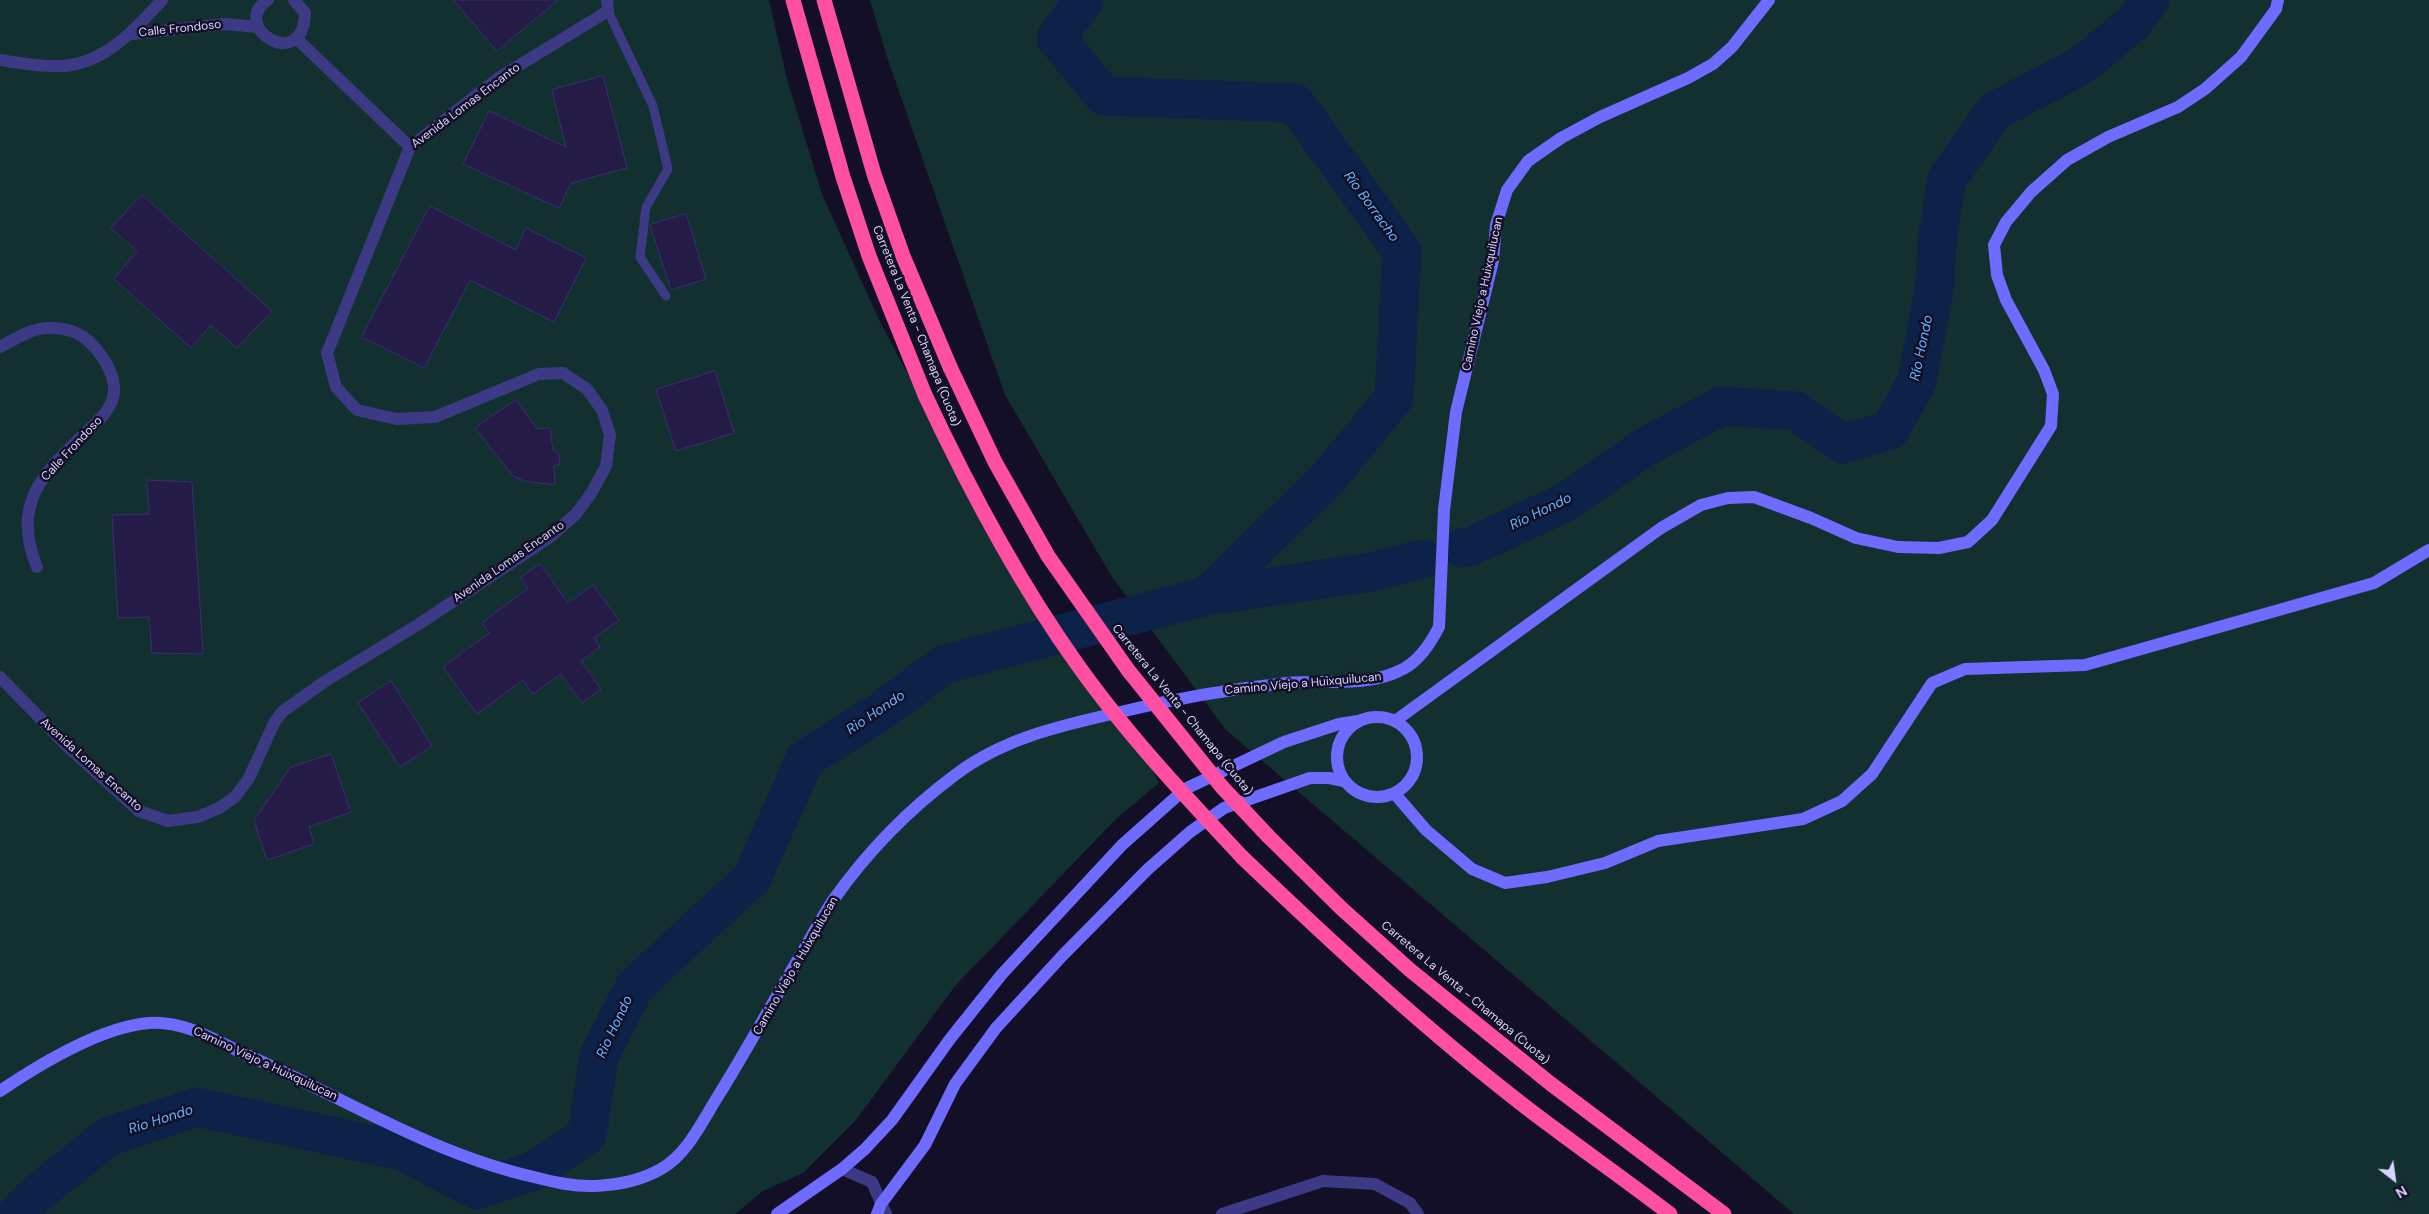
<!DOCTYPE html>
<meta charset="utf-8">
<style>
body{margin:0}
#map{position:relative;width:2429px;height:1214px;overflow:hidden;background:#130f26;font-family:"DM Sans",sans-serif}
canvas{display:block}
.north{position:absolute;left:2369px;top:1154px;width:50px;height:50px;-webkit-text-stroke:4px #130f26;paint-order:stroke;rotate:150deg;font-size:14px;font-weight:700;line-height:20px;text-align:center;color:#d9d4ff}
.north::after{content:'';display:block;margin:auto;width:18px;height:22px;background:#d9d4ff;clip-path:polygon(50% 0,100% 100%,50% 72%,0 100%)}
</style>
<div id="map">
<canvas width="2429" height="1214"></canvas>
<div class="north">N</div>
</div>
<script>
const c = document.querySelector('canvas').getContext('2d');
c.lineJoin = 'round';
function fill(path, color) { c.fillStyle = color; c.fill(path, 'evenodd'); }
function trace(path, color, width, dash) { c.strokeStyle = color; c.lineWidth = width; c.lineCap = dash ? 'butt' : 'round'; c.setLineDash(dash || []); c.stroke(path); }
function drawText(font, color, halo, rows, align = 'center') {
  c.font = font + ' "DM Sans",sans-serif'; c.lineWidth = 5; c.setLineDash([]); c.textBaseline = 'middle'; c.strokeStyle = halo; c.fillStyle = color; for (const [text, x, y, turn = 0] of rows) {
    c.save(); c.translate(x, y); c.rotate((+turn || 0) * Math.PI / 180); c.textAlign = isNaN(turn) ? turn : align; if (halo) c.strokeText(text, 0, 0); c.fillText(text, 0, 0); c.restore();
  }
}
fill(new Path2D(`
 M 0,0 L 769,0 L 787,79 L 822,194 L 881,324 L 1035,611 L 1139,742 L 1159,783 L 1117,818 L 955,986 L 856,1120 L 803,1173 L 763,1191 L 735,1214 L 0,1214 Z
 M 870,0 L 2429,0 L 2429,1214 L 1794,1214 L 1226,730 L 1112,577 L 1005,395 L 887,57 Z`), '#12302f');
trace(new Path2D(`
 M 1084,0 L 1056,38 L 1104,96 L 1295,103 L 1402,251 L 1394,398 L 1327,479 L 1207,596
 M 1462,548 L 1472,546 L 1566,502 L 1642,449 L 1721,406 L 1796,411 L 1843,444 L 1890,430 L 1917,381 L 1935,284 L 1937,242 L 1947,179 L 1995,111 L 2082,65 L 2133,23 L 2150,0
 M 17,1214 L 34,1196 L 108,1137 L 196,1107 L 402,1151 L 477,1190 L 536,1170 L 587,1135 L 599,1056 L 635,986 L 752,878 L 805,759 L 883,710 L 945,664 L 1207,596 L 1371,572 L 1423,559`), '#0c2248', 39);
const building = new Path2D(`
 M 454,0 L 558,0 L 497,51 Z
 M 603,76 L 627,168 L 571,183 L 559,208 L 463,164 L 489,111 L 566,147 L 552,90 Z
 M 142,195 L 272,311 L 237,348 L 211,325 L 191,348 L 114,279 L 137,251 L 111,228 Z
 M 430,206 L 516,250 L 526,228 L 586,258 L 554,322 L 470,280 L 424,368 L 362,337 Z
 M 686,214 L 706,279 L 671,290 L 650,225 Z
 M 715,371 L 734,433 L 676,451 L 656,390 Z
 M 516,400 L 537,429 L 550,428 L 553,450 L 559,454 L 560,464 L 554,466 L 555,485 L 524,481 L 513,476 L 475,428 Z
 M 147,480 L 192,482 L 203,654 L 152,653 L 149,617 L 118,618 L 112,515 L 149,514 Z
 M 540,564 L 568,603 L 593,585 L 619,620 L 594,638 L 600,647 L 581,661 L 601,689 L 582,703 L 561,674 L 533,694 L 523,680 L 477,714 L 443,667 L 489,633 L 482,623 L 528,588 L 520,578 Z
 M 391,681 L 432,746 L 400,767 L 358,703 Z
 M 331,754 L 351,812 L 309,827 L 314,844 L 267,860 L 254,820 L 290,768 Z`);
fill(building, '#241b47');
trace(building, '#3b2d73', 1);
trace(new Path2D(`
 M 608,11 L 653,106 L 668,169 L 646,207 L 640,257 L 666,296`), '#3d3a85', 9);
trace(new Path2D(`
 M 268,0 C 228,26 303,75 305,13 L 294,0
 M 132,34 L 225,24 L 258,27
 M 296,38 L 410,147
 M 0,60 C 20,63 41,67 62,66 C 104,64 136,29 162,0
 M 0,347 C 15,339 32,328 49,328 C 60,328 73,330 82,336 C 99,348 119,376 113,398 C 109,412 96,423 85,433 C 42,474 11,505 37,567
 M 0,677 L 67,746 L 139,811 L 168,821 L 198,817 L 219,808 L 235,797 L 249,778 L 274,723 L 282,712 L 324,682 L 419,624 L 550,537 L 576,514 L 592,492 L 606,466 L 610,435 L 602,410 L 587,389 L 563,373 L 539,374 L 435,417 L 396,419 L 357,410 L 336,387 L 327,353 L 410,147 L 500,77 L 608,11 L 607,0
 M 842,1169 L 872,1182 L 886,1214
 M 1222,1214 L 1323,1181 L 1375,1184 L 1410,1203 L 1418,1214`), '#3d3a85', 12);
trace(new Path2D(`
 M1337 757a40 40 0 1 1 80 0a40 40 0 1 1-80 0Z
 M 1395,721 L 1661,528 L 1701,505 L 1728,498 L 1754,497 L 1811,518 L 1856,538 L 1898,547 L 1939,548 L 1968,542 L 1992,520 L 2051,426 L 2053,394 L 2044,370 L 2006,300 L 1997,275 L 1994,245 L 2006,222 L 2031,192 L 2067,160 L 2108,137 L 2178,107 L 2205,89 L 2241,57 L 2276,9 L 2278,0
 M 1394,793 L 1426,830 L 1472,869 L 1505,883 L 1547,877 L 1605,863 L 1658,841 L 1803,819 L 1842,801 L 1872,774 L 1932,683 L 1965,669 L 2085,665 L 2374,583 L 2429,550
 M 0,1091 C 40,1064 100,1027 149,1023 C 183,1020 217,1041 247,1055 C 342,1097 432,1154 534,1177 C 554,1182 574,1187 595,1186 C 617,1185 642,1180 661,1169 C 686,1155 701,1124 715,1101 C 746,1052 773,1001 803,951 C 813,934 823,915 834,899 C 868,851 908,810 955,775 C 1002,739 1059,726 1116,713 C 1173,699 1229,689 1287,683 C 1323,680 1366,687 1399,671 C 1418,663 1430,644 1439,627 L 1444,510 L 1456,412 L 1493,261 L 1496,225 L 1507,190 L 1528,161 L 1561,138 L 1600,117 L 1688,78 L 1713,64 L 1732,47 L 1769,0
 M 777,1214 L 842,1169 L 865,1149 L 892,1120 L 950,1039 L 1002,974 L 1122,845 L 1185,789 L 1284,742 L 1339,724 L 1358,721
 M 877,1214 L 881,1204 L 925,1145 L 955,1084 L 996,1028 L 1063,955 L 1148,869 L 1190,832 L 1224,808 L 1310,778 L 1329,778 L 1344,781`), '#6f6bff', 12);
trace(new Path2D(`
 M 793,0 L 843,177 L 869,256 L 925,395
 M 824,0 L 874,174 L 903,256 L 950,367
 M 1268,836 L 1341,908 L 1410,970 L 1551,1084 L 1724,1214
 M 1242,857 C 1333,944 1426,1030 1527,1108 C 1574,1144 1623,1178 1670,1214`), '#ff4fa3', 15);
trace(new Path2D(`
 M 950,367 L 995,462 L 1048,556 L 1128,670 L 1222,787 L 1268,836
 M 925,395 C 969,489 1017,580 1077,664 C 1126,733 1184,795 1242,857`), '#ff4fa3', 15);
drawText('12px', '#d9d4ff', '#130f26', [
 ["Calle Frondoso",180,29,-6],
 ["Avenida Lomas Encanto",466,106,-37],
 ["Camino Viejo a Huixquilucan",1483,294,-78],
 ["Carretera La Venta - Chamapa (Cuota)",916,326,68],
 ["Calle Frondoso",72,449,-47],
 ["Avenida Lomas Encanto",509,562,-35],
 ["Camino Viejo a Huixquilucan",1303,684,-5],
 ["Carretera La Venta - Chamapa (Cuota)",1182,710,51],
 ["Avenida Lomas Encanto",91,765,42],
 ["Camino Viejo a Huixquilucan",796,966,-60],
 ["Carretera La Venta - Chamapa (Cuota)",1465,993,40],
 ["Camino Viejo a Huixquilucan",265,1064,25]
]);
drawText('italic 14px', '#62b6ff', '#130f26', [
 ["Río Borracho",1371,207,54],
 ["Río Hondo",1922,348,-78],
 ["Río Hondo",1541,512,-26],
 ["Rio Hondo",876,713,-34],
 ["Rio Hondo",615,1027,-65],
 ["Rio Hondo",161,1120,-18]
]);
</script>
